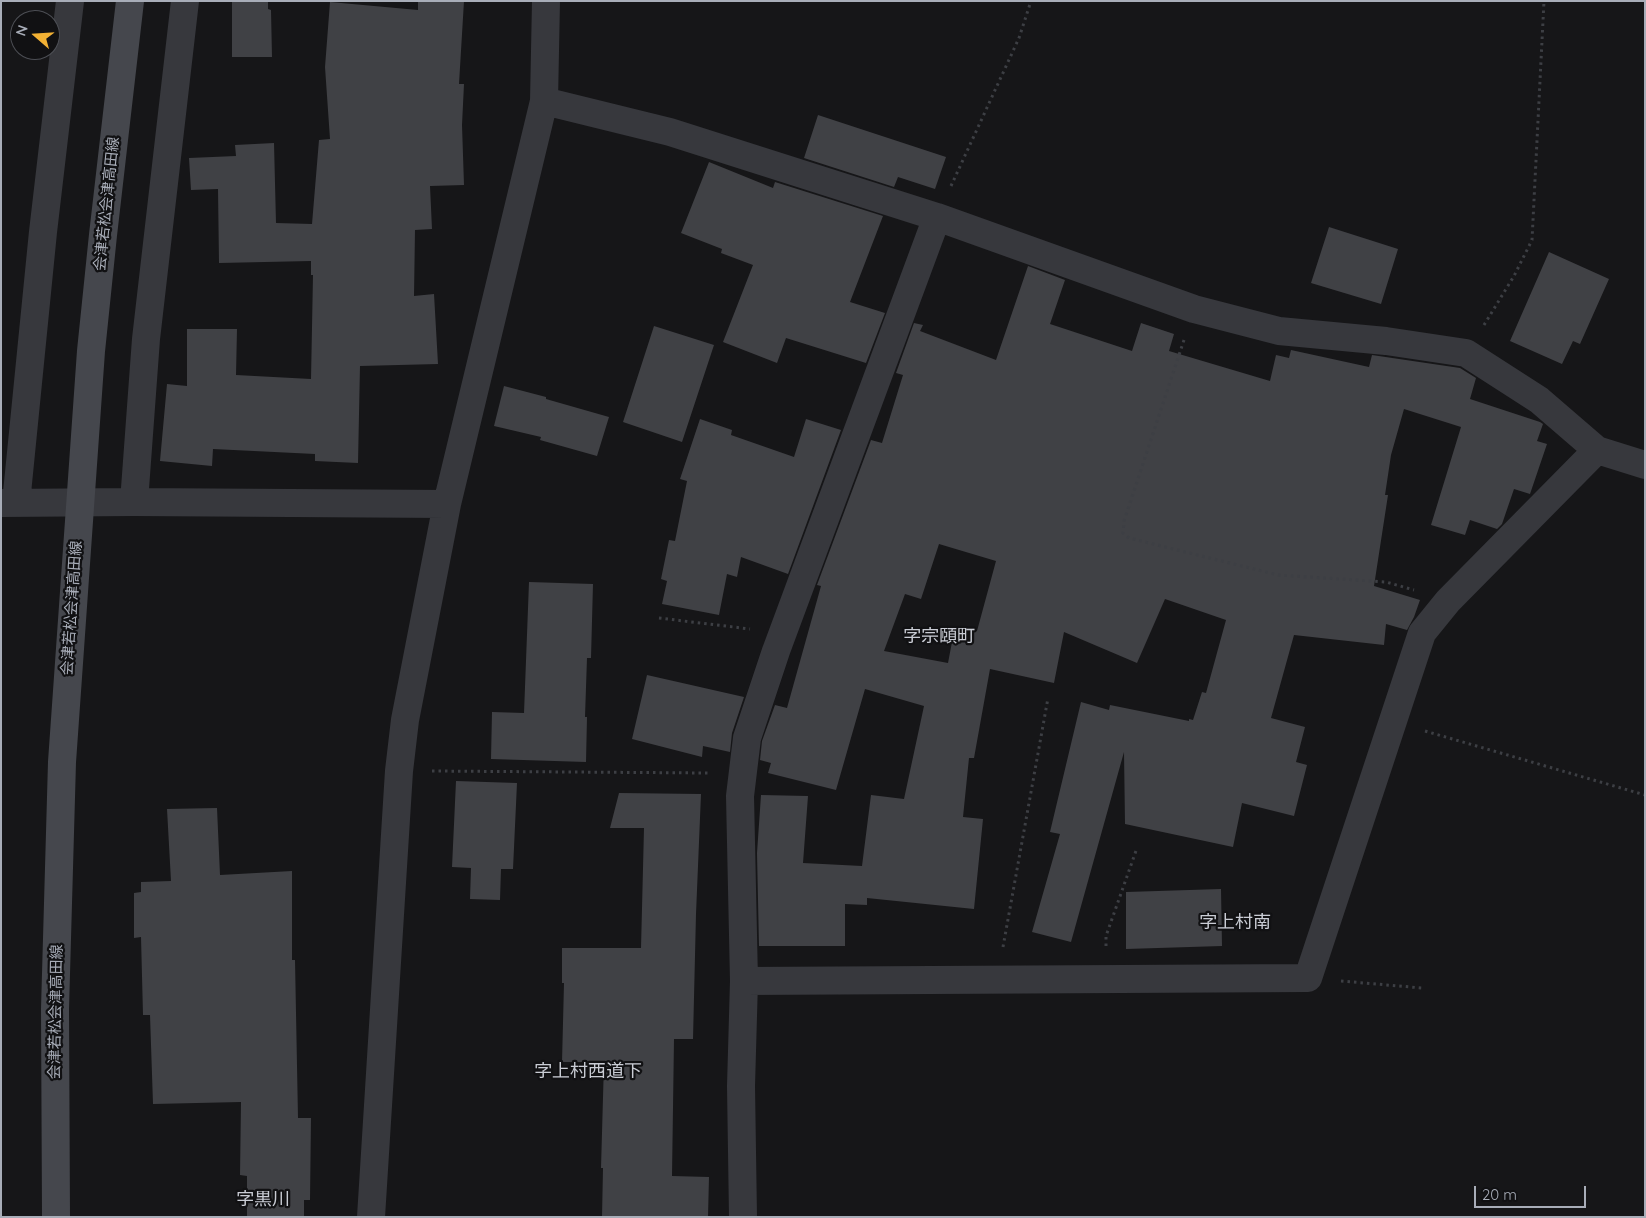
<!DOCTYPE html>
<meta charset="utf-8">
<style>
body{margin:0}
#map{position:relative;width:1646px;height:1218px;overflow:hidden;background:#161618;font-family:Quicksand,sans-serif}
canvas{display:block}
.frame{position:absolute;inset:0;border:2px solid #a8adb8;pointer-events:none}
.north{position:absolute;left:10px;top:10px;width:50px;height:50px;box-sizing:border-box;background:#111113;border:1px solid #4d4f55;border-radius:50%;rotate:289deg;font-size:14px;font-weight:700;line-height:20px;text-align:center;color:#a8adb8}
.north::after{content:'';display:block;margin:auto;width:18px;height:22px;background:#f2b134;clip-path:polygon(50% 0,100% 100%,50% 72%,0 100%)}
.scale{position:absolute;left:1474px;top:1186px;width:112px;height:22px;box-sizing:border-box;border:2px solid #a8adb8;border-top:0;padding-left:6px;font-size:15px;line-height:18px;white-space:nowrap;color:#a8adb8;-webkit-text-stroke:4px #111113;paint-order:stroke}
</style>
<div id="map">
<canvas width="1646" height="1218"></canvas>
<div class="frame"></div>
<div class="north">N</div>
<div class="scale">20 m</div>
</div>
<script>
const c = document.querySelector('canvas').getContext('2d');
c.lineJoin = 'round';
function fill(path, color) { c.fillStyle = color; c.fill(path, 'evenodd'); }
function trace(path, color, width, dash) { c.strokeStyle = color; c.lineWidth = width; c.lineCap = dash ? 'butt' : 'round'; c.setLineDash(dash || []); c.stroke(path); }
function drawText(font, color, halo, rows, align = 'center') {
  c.font = font + ' Quicksand,"Noto Sans JP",sans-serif'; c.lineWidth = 4.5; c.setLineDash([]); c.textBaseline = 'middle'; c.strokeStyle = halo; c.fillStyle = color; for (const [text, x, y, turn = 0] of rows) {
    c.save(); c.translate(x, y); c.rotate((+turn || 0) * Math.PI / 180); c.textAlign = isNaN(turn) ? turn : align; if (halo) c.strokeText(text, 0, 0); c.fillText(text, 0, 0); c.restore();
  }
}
fill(new Path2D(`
 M 232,1 L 268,1 L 268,9 L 271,10 L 272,57 L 232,57 Z
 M 418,1 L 464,1 L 459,84 L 464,84 L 462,125 L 464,185 L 430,186 L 432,229 L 415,230 L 414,296 L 434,294 L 438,364 L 360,366 L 358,463 L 315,461 L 315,454 L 213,449 L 212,466 L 160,461 L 167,384 L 187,386 L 187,329 L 237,329 L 236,375 L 311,379 L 313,275 L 311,275 L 311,261 L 219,263 L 218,189 L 191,190 L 189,158 L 236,156 L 235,145 L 274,143 L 276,223 L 312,224 L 319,140 L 330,139 L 325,67 L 330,2 L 418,10 Z
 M 818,115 L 946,157 L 935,189 L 898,177 L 894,187 L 804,158 Z
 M 709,162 L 773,188 L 775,182 L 883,216 L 850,302 L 885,313 L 866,363 L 786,338 L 777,363 L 723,342 L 753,265 L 721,253 L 722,249 L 681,233 Z
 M 1329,227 L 1398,249 L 1381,304 L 1311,283 Z
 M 1549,252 L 1609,279 L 1580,344 L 1573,341 L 1562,364 L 1510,341 Z
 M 1028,266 L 1065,280 L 1050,324 L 1132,351 L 1141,323 L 1174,334 L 1169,351 L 1270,381 L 1276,355 L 1289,358 L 1291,350 L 1369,367 L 1372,355 L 1460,368 L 1476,378 L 1470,399 L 1540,422 L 1543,424 L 1537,441 L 1547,444 L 1530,494 L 1514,489 L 1502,524 L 1497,529 L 1470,520 L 1465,535 L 1431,525 L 1461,427 L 1404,409 L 1391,455 L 1385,495 L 1388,495 L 1374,586 L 1420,600 L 1414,617 L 1407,630 L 1386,624 L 1384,645 L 1294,635 L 1271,718 L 1305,727 L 1296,762 L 1307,765 L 1294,816 L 1242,803 L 1233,847 L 1125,824 L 1124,752 L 1071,942 L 1032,932 L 1060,834 L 1050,832 L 1081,702 L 1109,710 L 1110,705 L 1189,721 L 1189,719 L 1193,720 L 1202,692 L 1206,693 L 1226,620 L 1165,599 L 1137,663 L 1064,632 L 1054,683 L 990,669 L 974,758 L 969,758 L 963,817 L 983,819 L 974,909 L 867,898 L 867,905 L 845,904 L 845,946 L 759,946 L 757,853 L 761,795 L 808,796 L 803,863 L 862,866 L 871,795 L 904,799 L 924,706 L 865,689 L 836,790 L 768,773 L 771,763 L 760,760 L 762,741 L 775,705 L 787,708 L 821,586 L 817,585 L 871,440 L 882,443 L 903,375 L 896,373 L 914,323 L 923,325 L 920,331 L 996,360 ZM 939,544 L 996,561 L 977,631 L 955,626 L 948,663 L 884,651 L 905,594 L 921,599 Z
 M 654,326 L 714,345 L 682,442 L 623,422 Z
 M 504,386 L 546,397 L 546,399 L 609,417 L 597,456 L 540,440 L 541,437 L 494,426 Z
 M 700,419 L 732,430 L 731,435 L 794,457 L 806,419 L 841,430 L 788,574 L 741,557 L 737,577 L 727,574 L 719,615 L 662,604 L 667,581 L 661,579 L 669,540 L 675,541 L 687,481 L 680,479 Z
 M 529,582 L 593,584 L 591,658 L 587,658 L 585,717 L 587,717 L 586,762 L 491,759 L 492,712 L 524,713 Z
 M 647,675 L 744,697 L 732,733 L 730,752 L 703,746 L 702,757 L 632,739 Z
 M 456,781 L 517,783 L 513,869 L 501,869 L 500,900 L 470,899 L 471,868 L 452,867 Z
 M 619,793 L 701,794 L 696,914 L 693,1039 L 674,1039 L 672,1176 L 709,1177 L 708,1217 L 602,1217 L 603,1168 L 601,1168 L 604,1062 L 562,1062 L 564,983 L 562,983 L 562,948 L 641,948 L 644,828 L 610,828 Z
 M 217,808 L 220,875 L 292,871 L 292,960 L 295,960 L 298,1118 L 311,1118 L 310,1200 L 304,1200 L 304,1217 L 247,1217 L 247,1176 L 240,1175 L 241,1102 L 153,1104 L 150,1015 L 143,1015 L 141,937 L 134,938 L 134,893 L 141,892 L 141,882 L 171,881 L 167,809 Z
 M 1221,889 L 1222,946 L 1126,949 L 1126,892 Z`), '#404145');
trace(new Path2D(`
 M 951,186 L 1019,38 L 1031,1
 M 1484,325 L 1514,276 L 1532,240 L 1544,1
 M 1184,340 L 1124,521 L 1123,533 L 1129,538 L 1278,575 L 1386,582 L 1414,590
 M 659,618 L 750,629
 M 1425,731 L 1645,795
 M 432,771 L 708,773
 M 1106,946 L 1106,936 L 1137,848
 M 1003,947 L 1048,698
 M 1341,981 L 1422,988`), '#3d3f44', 3, [2.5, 4]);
trace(new Path2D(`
 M 544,101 L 546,1
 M 134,502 L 146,339 L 185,1
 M 1,503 L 134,502 L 447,504
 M 16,503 L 43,232 L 70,1
 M 744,981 L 1308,978 L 1422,633 L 1448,601 L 1597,450
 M 371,1217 L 399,771 L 405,720 L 447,504 L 544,101 L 670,132 L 937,217 L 1194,309 L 1279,331 L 1386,341 L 1466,353 L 1539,400 L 1597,450 L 1645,465
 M 743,1217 L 741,1086 L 744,981 L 740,796 L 747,738 L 776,651 L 937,217`), '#37383d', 28);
trace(new Path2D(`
 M 56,1217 L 55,1009 L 62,762 L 91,351 L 103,235 L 130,1`), '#45474d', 28);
drawText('15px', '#a8adb8', '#111113', [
 ["会津若松会津高田線",107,204,-84],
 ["会津若松会津高田線",72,608,-86],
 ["会津若松会津高田線",56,1012,-89]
]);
drawText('18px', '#c9ccd4', '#111113', [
 ["字宗頤町",939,637],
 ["字上村南",1235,923],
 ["字上村西道下",588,1072],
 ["字黒川",263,1200]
]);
</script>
